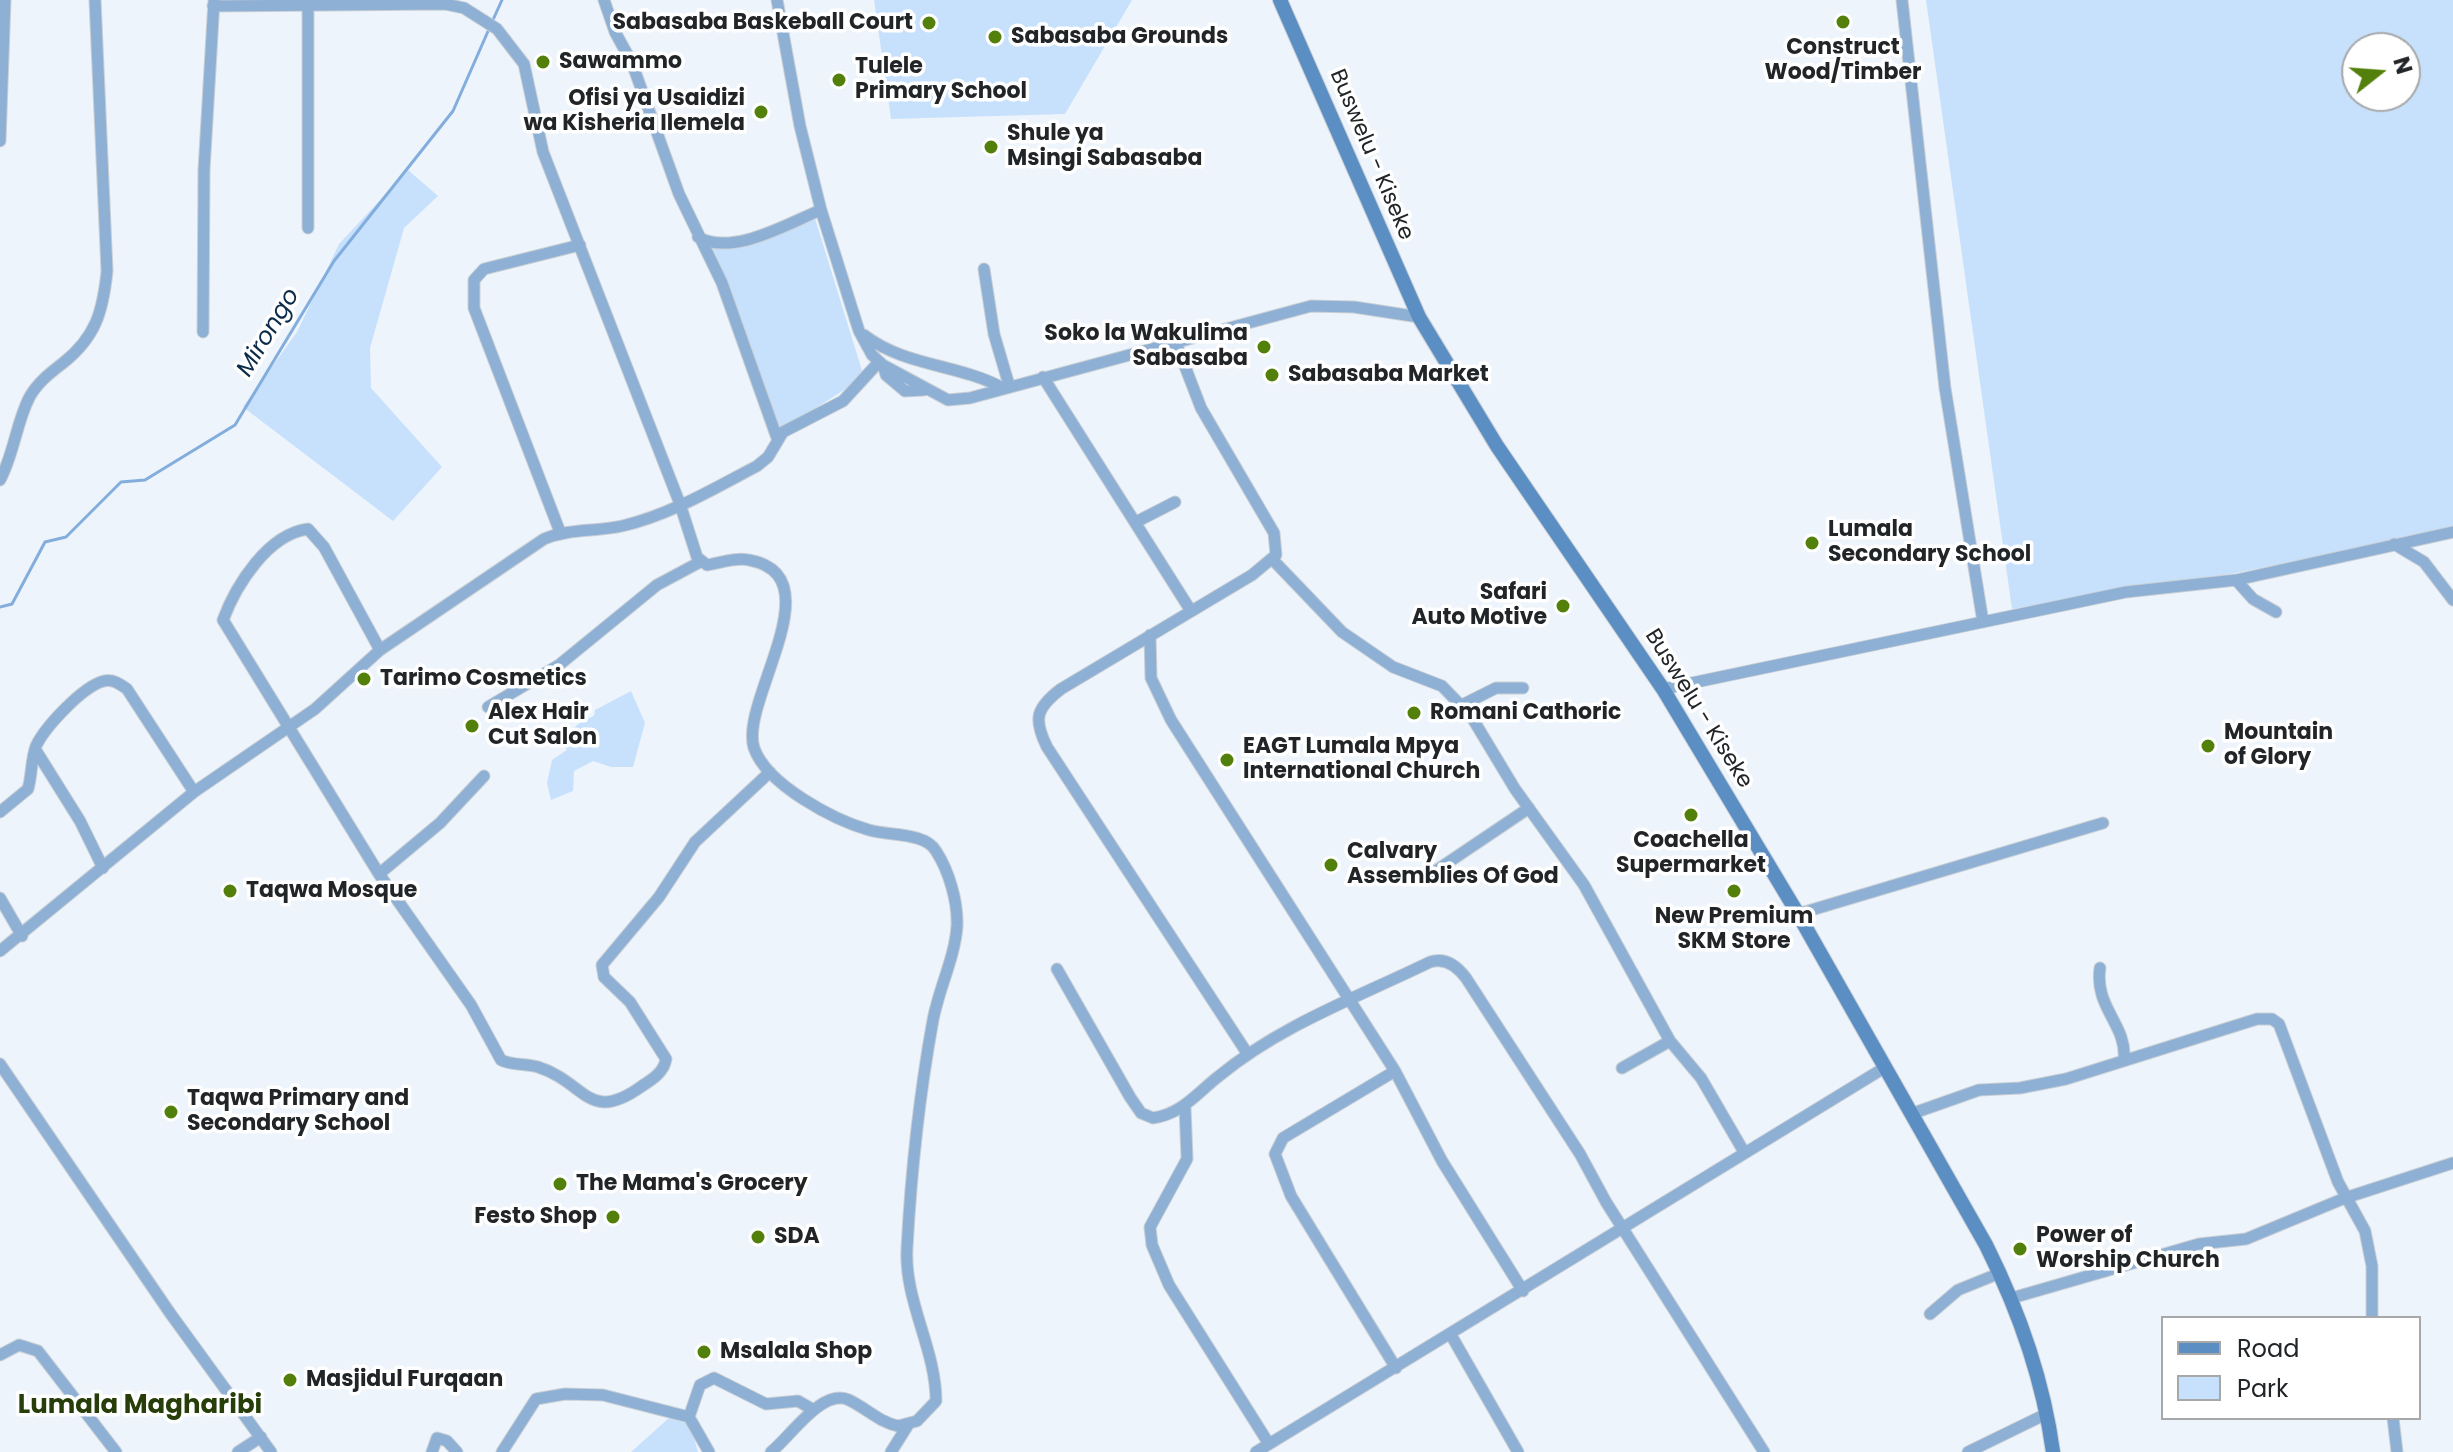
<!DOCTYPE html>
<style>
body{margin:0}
#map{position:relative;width:2453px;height:1452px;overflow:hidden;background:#eef4fb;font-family:Poppins,sans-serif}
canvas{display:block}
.legend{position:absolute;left:2161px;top:1316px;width:260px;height:104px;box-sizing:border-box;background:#fff;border:2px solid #a7a8a9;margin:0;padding:10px 14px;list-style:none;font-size:24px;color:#222527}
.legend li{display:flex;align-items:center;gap:16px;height:40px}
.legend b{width:40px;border:2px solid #a7a8a9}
.north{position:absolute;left:2341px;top:32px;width:80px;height:80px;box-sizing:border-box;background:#fff;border:2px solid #a7a8a9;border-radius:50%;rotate:73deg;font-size:22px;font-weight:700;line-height:32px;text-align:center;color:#222527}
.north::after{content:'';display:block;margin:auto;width:28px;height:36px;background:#53800b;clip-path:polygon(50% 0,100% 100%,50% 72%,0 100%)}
</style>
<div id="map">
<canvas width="2453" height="1452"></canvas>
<ul class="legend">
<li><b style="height:10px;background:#5b8ec3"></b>Road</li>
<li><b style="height:22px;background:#c7e1fd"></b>Park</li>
</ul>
<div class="north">N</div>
</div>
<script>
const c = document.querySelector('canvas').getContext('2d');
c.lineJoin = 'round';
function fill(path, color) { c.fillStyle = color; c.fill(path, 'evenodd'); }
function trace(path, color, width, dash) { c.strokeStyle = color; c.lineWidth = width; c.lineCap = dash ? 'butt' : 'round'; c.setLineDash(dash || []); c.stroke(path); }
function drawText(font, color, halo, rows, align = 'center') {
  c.font = font + ' Poppins,sans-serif'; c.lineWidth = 7; c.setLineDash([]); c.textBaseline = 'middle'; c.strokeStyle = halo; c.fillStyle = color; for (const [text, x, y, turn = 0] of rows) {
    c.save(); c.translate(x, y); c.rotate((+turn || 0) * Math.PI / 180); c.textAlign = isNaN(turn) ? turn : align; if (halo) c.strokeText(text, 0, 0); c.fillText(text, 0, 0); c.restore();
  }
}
fill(new Path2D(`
 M 874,0 L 1132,0 L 1065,114 L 891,119 Z
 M 1926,0 L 2453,0 L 2453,529 L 2230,574 L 2012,609 ZM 2357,48 L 2405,48 L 2405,96 L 2357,96 Z
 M 408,170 L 438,196 L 404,228 L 370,348 L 371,388 L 442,467 L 393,521 L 243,407 L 297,332 L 339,244 Z
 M 813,212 L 864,377 L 774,435 L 709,248 Z
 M 631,691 L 645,723 L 633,767 L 611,767 L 593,761 L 574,771 L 573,791 L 551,800 L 547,783 L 552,760 L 567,750 L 559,740 L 582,721 L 594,716 L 595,710 Z
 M 670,1417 L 690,1425 L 698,1452 L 631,1452 Z`), '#c7e1fd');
trace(new Path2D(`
 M 492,22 L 502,0
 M 0,607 L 12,604 L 45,542 L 66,537 L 121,482 L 145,480 L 235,425 L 334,261 L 453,111 L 489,29`), '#82addc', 3);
const street = new Path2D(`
 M 604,0 L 615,32 L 632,63 L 679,194 L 722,283 L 777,438
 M 777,0 L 800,126 L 821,210 L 859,331 L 872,355 L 883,365 L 948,400 L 970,398 L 1311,306 L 1354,307 L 1419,317
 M 1902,0 L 1945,388 L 1983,622
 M 213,6 L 445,4 L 464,8 L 497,29 L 524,64 L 543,152 L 680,504 L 697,557 L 707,565 C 720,563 736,557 749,560 C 836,576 739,701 754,748 C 767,785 834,820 869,830 C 889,836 925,832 936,851 C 949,871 958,902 957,926 C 955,957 939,988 933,1020 C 920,1091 911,1175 907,1248 C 904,1301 936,1349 936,1401 L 917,1421 L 898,1426 C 879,1422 866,1408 849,1400 C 822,1388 792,1435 771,1452
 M 0,141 L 5,0
 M 308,228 L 308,4
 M 698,237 C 733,257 788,223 821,210
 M 984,269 L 994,334 L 1009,385
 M 203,332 L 204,170 L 214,1
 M 864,335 C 904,366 957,364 1001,387
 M 1176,343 L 1201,408 L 1274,533 L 1276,555 L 1252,575 L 1061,689 C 1036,708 1033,719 1047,747 L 1247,1053
 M 883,365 L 886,375 L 905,391 L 924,390
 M 1043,377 L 1191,611
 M 0,480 C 14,454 16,424 29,398 C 37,383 50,373 63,363 C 96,337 103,311 107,271 L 95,0
 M 1136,522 L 1175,502
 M 560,532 L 474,308 L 474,280 L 484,269 L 580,245
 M 2394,544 L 2424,562 L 2453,600
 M 1273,560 L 1342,632 L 1393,667 L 1442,686 L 1471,716 L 1515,789 L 1584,885 L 1670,1041 L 1701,1078 L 1744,1152
 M 2236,580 L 2253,599 L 2276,612
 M 1150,635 L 1151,678 L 1171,720 L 1395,1071 L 1442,1161 L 1523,1291
 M 380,650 L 324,547 L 308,529 C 268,534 236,585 223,620 L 379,874 L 471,1005 L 501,1060 C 513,1066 526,1063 538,1067 C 586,1082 588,1125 642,1086 C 653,1079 664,1072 666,1059 L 630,1002 L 604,977 L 602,965 L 659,897 L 695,842 L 770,772
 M 1663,689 L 2126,592 L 2236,580 L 2453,532
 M 1462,705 L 1496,688 L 1523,688
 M 488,707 L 559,665 L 657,585 L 700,562
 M 35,749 L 80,821 L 103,868
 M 0,812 L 28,789 C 32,775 31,759 36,746 C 45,727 83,686 104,681 C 113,679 120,684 127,689 L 194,792
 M 379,874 L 440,823 L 484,776
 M 1431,874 L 1529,808
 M 0,898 L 22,936
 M 1798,914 L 2103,823
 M 0,951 L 194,792 L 315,709 L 380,650 L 544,539 C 570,528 596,532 622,526 C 670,515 715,488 757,466 L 768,457 L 783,432 L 843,401 L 878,363
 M 2100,968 C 2094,1007 2127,1025 2124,1059
 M 1057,969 L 1130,1097 L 1141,1113 L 1153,1118 C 1182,1114 1197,1093 1219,1076 C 1281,1025 1358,997 1430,962 C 1445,957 1457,966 1466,978 L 1580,1154 L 1606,1202 L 1764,1452
 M 0,1064 L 170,1313 L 271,1452
 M 1622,1068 L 1670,1041
 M 1395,1071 L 1283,1138 L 1275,1154 L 1291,1196 L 1396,1368
 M 1185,1107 L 1187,1159 L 1150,1227 L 1152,1245 L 1169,1285 L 1269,1444
 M 1911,1114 L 1979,1090 L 2020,1088 L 2066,1079 L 2257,1019 L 2272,1019 L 2279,1024 L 2338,1182 L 2365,1231 L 2372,1266 L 2372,1318
 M 2012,1298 L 2199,1244 L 2246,1239 L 2345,1198 L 2453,1163
 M 1930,1314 L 1958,1290 L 2000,1273
 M 1451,1335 L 1518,1452
 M 0,1355 L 19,1345 L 38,1351 L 116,1452
 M 689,1417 L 700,1385 L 714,1378 L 766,1404 L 798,1401 L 812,1409
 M 2393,1418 L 2397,1452
 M 238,1452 L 261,1437
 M 432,1452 L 437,1438 L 447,1441 L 457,1452
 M 502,1452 L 536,1399 L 565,1394 L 603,1395 L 689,1417 L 709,1452
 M 891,1452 L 908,1425
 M 1256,1452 L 1884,1068
 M 1968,1452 L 2046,1414`);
const secondary = new Path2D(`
 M 1280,0 L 1419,317 L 1497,446 L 1663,689 L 1798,914 L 1986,1245 C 2019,1311 2043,1378 2053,1452`);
trace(street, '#c9cfd5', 13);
trace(secondary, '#c9cfd5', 16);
trace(street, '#8eb0d4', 11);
trace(secondary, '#5b8ec3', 14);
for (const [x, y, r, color] of [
 [1843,22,8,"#53800b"],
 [929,23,8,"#53800b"],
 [995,37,8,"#53800b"],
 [543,62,8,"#53800b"],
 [839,80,8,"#53800b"],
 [761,112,8,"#53800b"],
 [991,147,8,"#53800b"],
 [1264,347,8,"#53800b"],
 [1272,375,8,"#53800b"],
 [1812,543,8,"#53800b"],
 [1563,606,8,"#53800b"],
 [364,679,8,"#53800b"],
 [1414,713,8,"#53800b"],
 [472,726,8,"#53800b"],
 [2208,746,8,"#53800b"],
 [1227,760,8,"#53800b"],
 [1691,815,8,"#53800b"],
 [1331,865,8,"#53800b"],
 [230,891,8,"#53800b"],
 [1734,891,8,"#53800b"],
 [171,1112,8,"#53800b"],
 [560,1184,8,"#53800b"],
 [613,1217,8,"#53800b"],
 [758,1237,8,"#53800b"],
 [2020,1249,8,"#53800b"],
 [704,1352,8,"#53800b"],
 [290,1380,8,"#53800b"]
]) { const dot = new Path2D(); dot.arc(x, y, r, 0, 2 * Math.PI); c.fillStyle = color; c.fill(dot); trace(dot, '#fff', 3); }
drawText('bold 22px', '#222527', '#fff', [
 ["Sabasaba Baskeball Court",913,23,"right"],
 ["Sabasaba Grounds",1011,37],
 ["Construct",1843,48,"center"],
 ["Wood/Timber",1843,73,"center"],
 ["Sawammo",559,62],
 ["Tulele",855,67],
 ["Primary School",855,92],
 ["Ofisi ya Usaidizi",745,99,"right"],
 ["wa Kisheria Ilemela",745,124,"right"],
 ["Shule ya",1007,134],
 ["Msingi Sabasaba",1007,159],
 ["Soko la Wakulima",1248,334,"right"],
 ["Sabasaba",1248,359,"right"],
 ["Sabasaba Market",1288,375],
 ["Lumala",1828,530],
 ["Secondary School",1828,555],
 ["Safari",1547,593,"right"],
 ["Auto Motive",1547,618,"right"],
 ["Tarimo Cosmetics",380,679],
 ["Alex Hair",488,713],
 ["Cut Salon",488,738],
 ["Romani Cathoric",1430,713],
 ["Mountain",2224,733],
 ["of Glory",2224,758],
 ["EAGT Lumala Mpya",1243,747],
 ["International Church",1243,772],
 ["Coachella",1691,841,"center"],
 ["Supermarket",1691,866,"center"],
 ["Calvary",1347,852],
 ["Assemblies Of God",1347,877],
 ["Taqwa Mosque",246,891],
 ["New Premium",1734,917,"center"],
 ["SKM Store",1734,942,"center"],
 ["Taqwa Primary and",187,1099],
 ["Secondary School",187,1124],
 ["The Mama's Grocery",576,1184],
 ["Festo Shop",597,1217,"right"],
 ["Power of",2036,1236],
 ["Worship Church",2036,1261],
 ["SDA",774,1237],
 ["Msalala Shop",720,1352],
 ["Masjidul Furqaan",306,1380]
], 'left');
drawText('22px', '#222527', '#fff', [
 ["Buswelu - Kiseke",1371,155,67],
 ["Buswelu - Kiseke",1698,709,58]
]);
drawText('italic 24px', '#0b2b4a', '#fff', [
 ["Mirongo",269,333,-59]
]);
drawText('bold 26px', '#283e0a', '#fff', [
 ["Lumala Magharibi",140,1406]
]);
</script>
